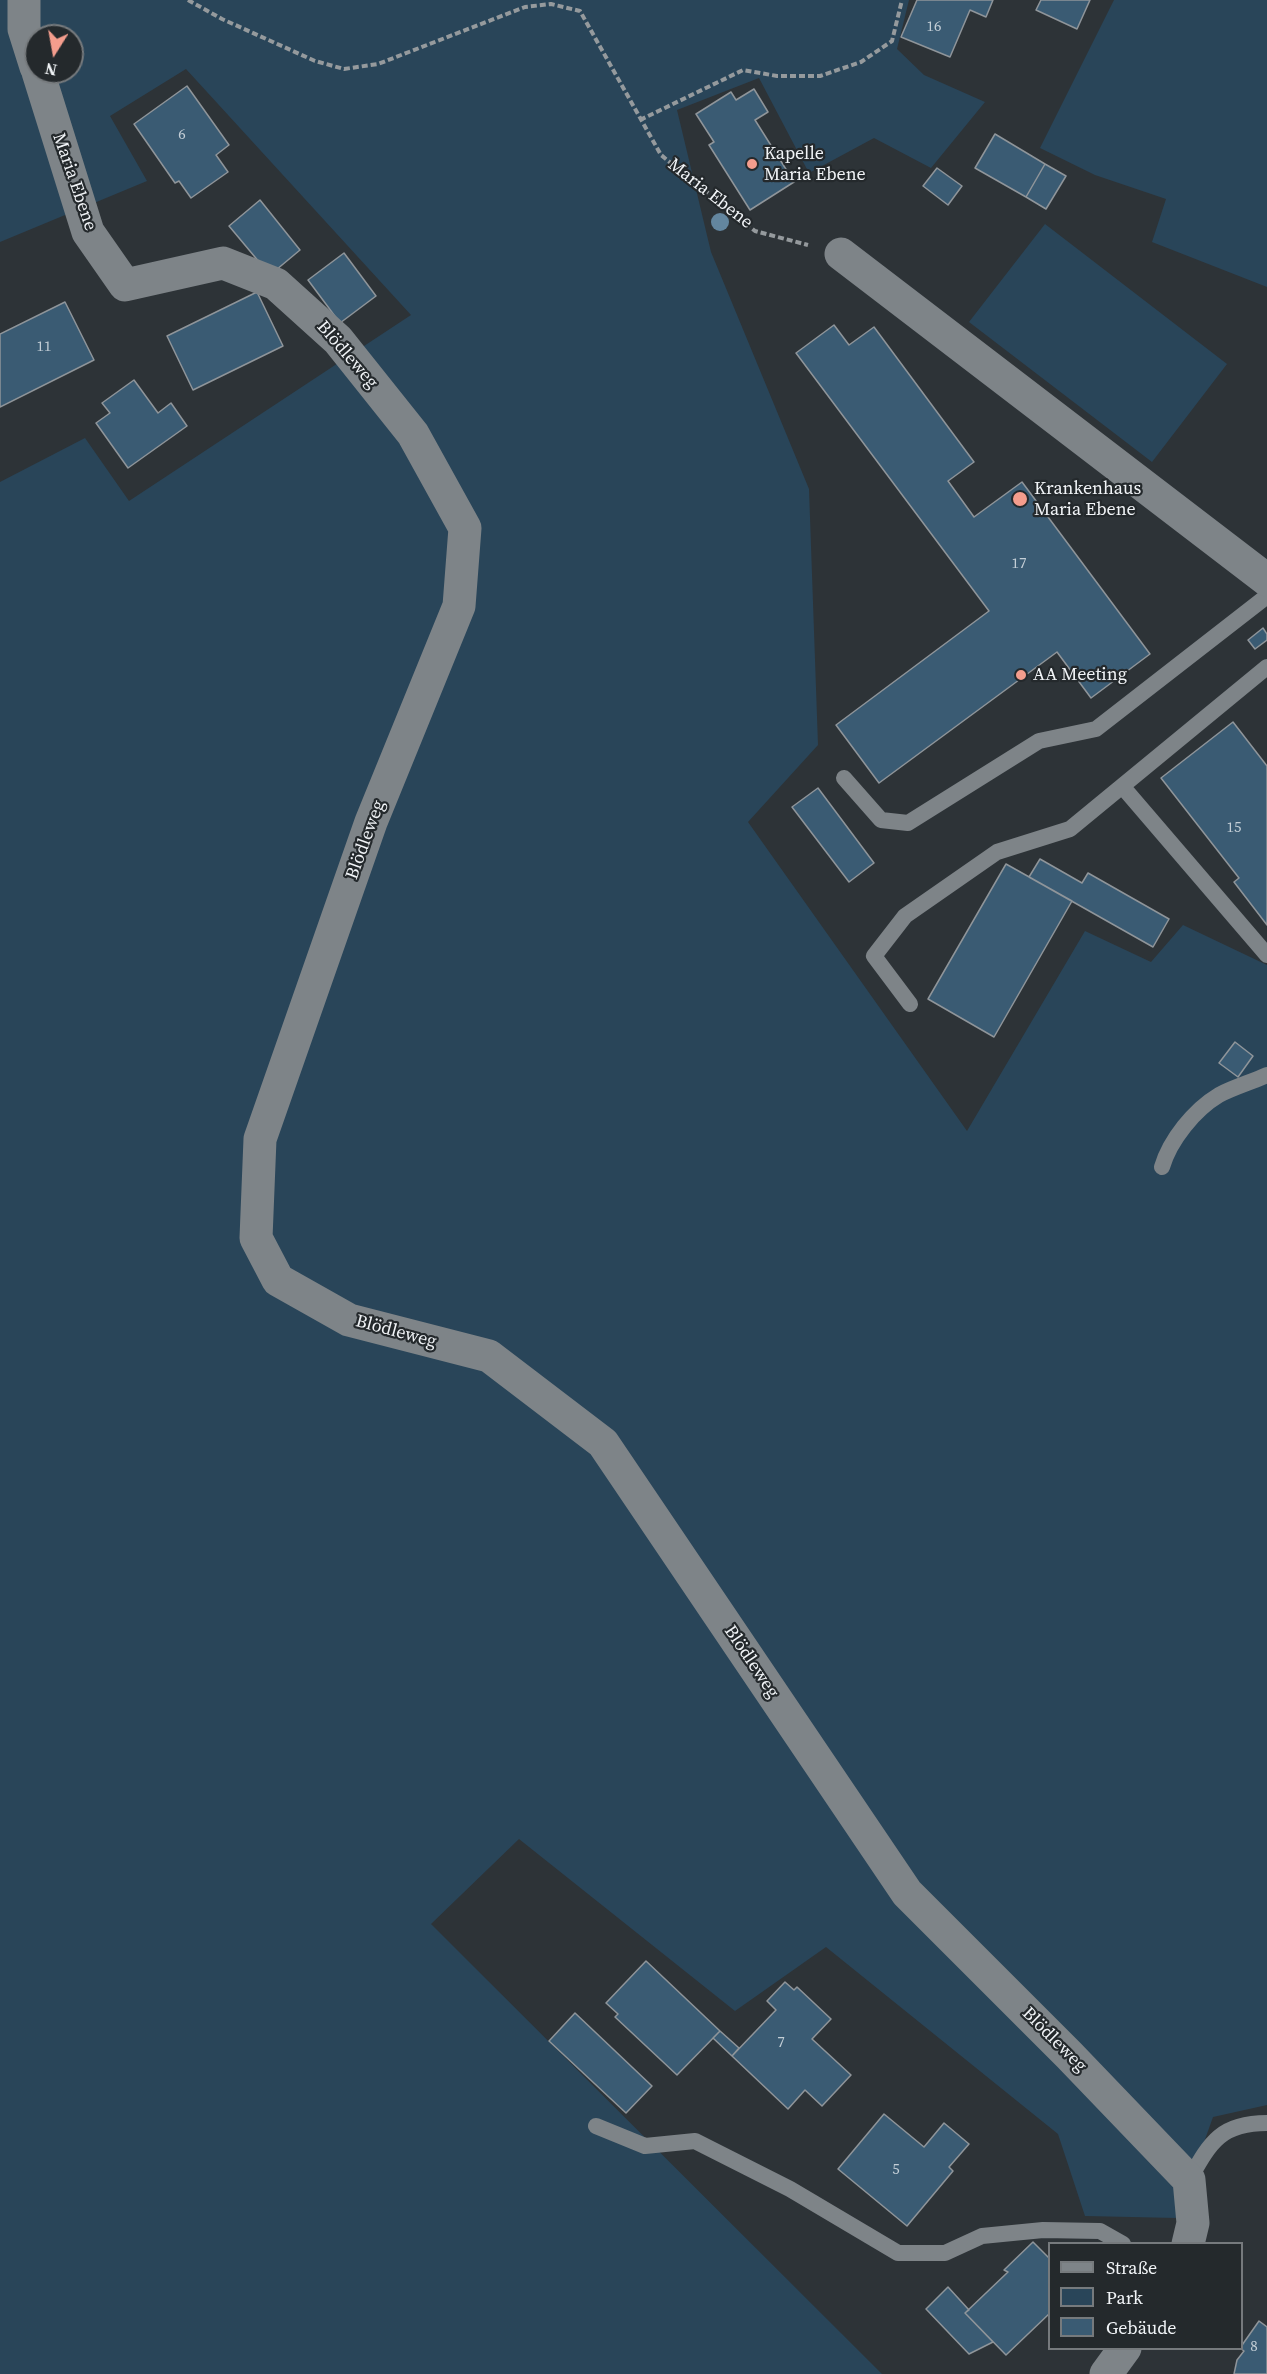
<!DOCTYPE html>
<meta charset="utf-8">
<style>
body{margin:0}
#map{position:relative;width:1267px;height:2374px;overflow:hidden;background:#2d3337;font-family:"Source Serif 4",serif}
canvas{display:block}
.legend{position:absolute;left:1048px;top:2242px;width:195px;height:108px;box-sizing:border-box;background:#24292c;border:2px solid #767a7d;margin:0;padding:8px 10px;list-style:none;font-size:18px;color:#f1f4f7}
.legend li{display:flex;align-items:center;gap:12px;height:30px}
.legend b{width:30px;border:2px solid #767a7d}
.north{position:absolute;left:24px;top:24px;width:60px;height:60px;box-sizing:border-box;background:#24292c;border:2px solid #767a7d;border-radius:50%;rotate:191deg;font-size:16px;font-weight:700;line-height:24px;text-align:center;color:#f1f4f7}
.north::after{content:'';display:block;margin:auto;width:21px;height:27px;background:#f49d8d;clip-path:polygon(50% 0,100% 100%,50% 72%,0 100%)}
</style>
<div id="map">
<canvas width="1267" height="2374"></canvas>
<ul class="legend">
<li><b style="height:8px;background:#7e8488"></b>Straße</li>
<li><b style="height:16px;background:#294559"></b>Park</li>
<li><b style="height:16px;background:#3a5b73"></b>Gebäude</li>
</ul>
<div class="north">N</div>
</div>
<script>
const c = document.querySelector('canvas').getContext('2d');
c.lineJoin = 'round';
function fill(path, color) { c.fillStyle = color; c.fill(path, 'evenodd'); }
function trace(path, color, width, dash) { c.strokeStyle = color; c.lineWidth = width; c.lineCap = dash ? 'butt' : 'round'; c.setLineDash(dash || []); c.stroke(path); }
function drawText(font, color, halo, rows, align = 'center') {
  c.font = font + ' "Source Serif 4",serif'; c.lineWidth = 4.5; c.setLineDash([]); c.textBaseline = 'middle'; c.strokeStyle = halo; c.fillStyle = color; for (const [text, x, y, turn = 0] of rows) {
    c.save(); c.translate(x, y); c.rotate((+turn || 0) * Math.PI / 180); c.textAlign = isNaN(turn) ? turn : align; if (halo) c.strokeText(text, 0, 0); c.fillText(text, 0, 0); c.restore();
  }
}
fill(new Path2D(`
 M 0,0 L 909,0 L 897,49 L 924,75 L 985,102 L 931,168 L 874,138 L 809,173 L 759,78 L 677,110 L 711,252 L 809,489 L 818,745 L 748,822 L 967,1131 L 1085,931 L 1151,962 L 1183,925 L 1267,965 L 1267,2105 L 1213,2117 L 1177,2218 L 1085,2216 L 1058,2134 L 826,1947 L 735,2011 L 519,1839 L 431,1924 L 882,2374 L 0,2374 L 0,482 L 85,438 L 129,501 L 411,315 L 186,69 L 110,116 L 147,181 L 0,242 ZM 36,36 L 72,36 L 72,72 L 36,72 Z
 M 1114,0 L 1267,0 L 1267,287 L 1152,242 L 1166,199 L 1095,175 L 1040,148 Z
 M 1045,224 L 1227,364 L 1152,462 L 969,322 Z`), '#294559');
const building = new Path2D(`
 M 917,0 L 993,0 L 986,17 L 970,10 L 950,57 L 901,37 Z
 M 1041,0 L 1090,0 L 1077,29 L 1036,10 Z
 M 187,86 L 229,145 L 216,155 L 228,172 L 191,198 L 179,181 L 175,183 L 134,124 Z
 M 754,89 L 768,112 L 755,120 L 794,182 L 750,210 L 709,145 L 714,142 L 696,114 L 731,92 L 736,100 Z
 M 995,134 L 1045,164 L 1026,197 L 975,168 Z
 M 1045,164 L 1066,176 L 1046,209 L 1026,197 Z
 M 937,168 L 962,186 L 948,205 L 923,186 Z
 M 260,200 L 300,250 L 270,275 L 229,226 Z
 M 344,253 L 376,296 L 340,323 L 308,280 Z
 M 257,292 L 283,346 L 193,390 L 167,336 Z
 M 65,302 L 94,360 L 0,407 L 0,334 Z
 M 834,325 L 849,345 L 874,327 L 974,462 L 948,481 L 974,517 L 1022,482 L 1150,654 L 1091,698 L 1057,652 L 879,783 L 836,725 L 989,611 L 796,353 Z
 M 134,380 L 158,413 L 171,403 L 187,426 L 128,468 L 96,423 L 110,413 L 102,403 Z
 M 1263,628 L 1267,634 L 1267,640 L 1255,649 L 1248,640 Z
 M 1233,722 L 1267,766 L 1267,925 L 1234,882 L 1239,878 L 1161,778 Z
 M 818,788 L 874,863 L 849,882 L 792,807 Z
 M 1040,859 L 1082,883 L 1088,873 L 1169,919 L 1153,947 L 1029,877 Z
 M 1006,864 L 1072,901 L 994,1037 L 928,999 Z
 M 1235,1042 L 1253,1056 L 1238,1077 L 1219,1063 Z
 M 646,1961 L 720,2031 L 677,2075 L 615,2017 L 618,2014 L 606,2003 Z
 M 785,1982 L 794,1990 L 797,1987 L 831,2019 L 812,2039 L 851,2075 L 822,2106 L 805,2090 L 788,2109 L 732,2056 L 776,2010 L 767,2001 Z
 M 575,2013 L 652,2086 L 626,2113 L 549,2041 Z
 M 720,2031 L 739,2048 L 732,2056 L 713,2038 Z
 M 884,2114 L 924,2147 L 944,2123 L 969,2144 L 949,2167 L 953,2171 L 907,2226 L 838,2169 Z
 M 1033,2242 L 1050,2259 L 1050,2313 L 1006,2355 L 965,2313 L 1008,2272 L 1004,2270 Z
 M 948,2287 L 969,2310 L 965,2313 L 993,2342 L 969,2354 L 926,2309 Z
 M 1259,2321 L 1267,2327 L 1267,2374 L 1234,2374 L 1237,2360 L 1244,2351 L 1240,2348 Z`);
fill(building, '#3a5b73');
trace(building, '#8f959a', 1.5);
trace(new Path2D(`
 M 188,0 L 222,19 L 315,61 L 344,69 L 378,64 L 525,7 L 551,4 L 580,11 L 661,155 L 755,231 L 808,245
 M 640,120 L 743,70 L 777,76 L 820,76 L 861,62 L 892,41 L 902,0`), '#959a9d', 4, [6, 3]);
trace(new Path2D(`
 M 844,778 L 881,820 L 908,823 L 1039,741 L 1096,729 L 1267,596
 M 1122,786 L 1267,955
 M 910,1004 L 874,956 L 905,916 L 997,852 L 1070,829 L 1267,667
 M 1162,1167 C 1170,1140 1194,1110 1219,1095 C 1234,1087 1252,1082 1267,1075
 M 596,2126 L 645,2146 L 695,2141 L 790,2189 L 898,2253 L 945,2253 L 982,2236 L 1043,2230 L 1100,2231 L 1123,2244
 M 1189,2180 C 1210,2143 1220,2123 1267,2123`), '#7e8488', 16);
trace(new Path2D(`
 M 24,0 L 24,29 L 36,67
 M 38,72 L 88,232 L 125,285 L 223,263 L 276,284 L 338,340 L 413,434 L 465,528 L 459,606 L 371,822 L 260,1139 L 256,1238 L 278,1280 L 349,1320 L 489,1356 L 603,1443 L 907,1893 L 1069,2055 L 1189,2180 L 1193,2223 L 1188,2244
 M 841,254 L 1267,580
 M 1106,2374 L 1125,2348`), '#7e8488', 33);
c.fillStyle = '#63869f';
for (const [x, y] of [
 [720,222]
]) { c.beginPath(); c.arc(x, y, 9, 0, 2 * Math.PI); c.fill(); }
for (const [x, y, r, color] of [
 [752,164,6,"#f49d8d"],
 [1020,499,8,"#f49d8d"],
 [1021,675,6,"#f49d8d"]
]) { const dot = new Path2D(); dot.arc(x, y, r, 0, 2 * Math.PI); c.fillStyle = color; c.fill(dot); trace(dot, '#24292c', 2); }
drawText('15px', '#c3ced6', null, [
 ["16",934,27],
 ["6",182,135],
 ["11",44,347],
 ["17",1019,564],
 ["15",1234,828],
 ["7",781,2043],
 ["5",896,2170],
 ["8",1254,2347]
]);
drawText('18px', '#f1f4f7', '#24292c', [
 ["Kapelle",764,154],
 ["Maria Ebene",764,175],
 ["Krankenhaus",1034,489],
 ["Maria Ebene",1034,510],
 ["AA Meeting",1033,675]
], 'left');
drawText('18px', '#f1f4f7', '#24292c', [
 ["Maria Ebene",74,182,71],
 ["Maria Ebene",710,194,38],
 ["Blödleweg",347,355,49],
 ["Blödleweg",366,840,-70],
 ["Blödleweg",396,1332,15],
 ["Blödleweg",751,1662,56],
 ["Blödleweg",1054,2040,45]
]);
</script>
